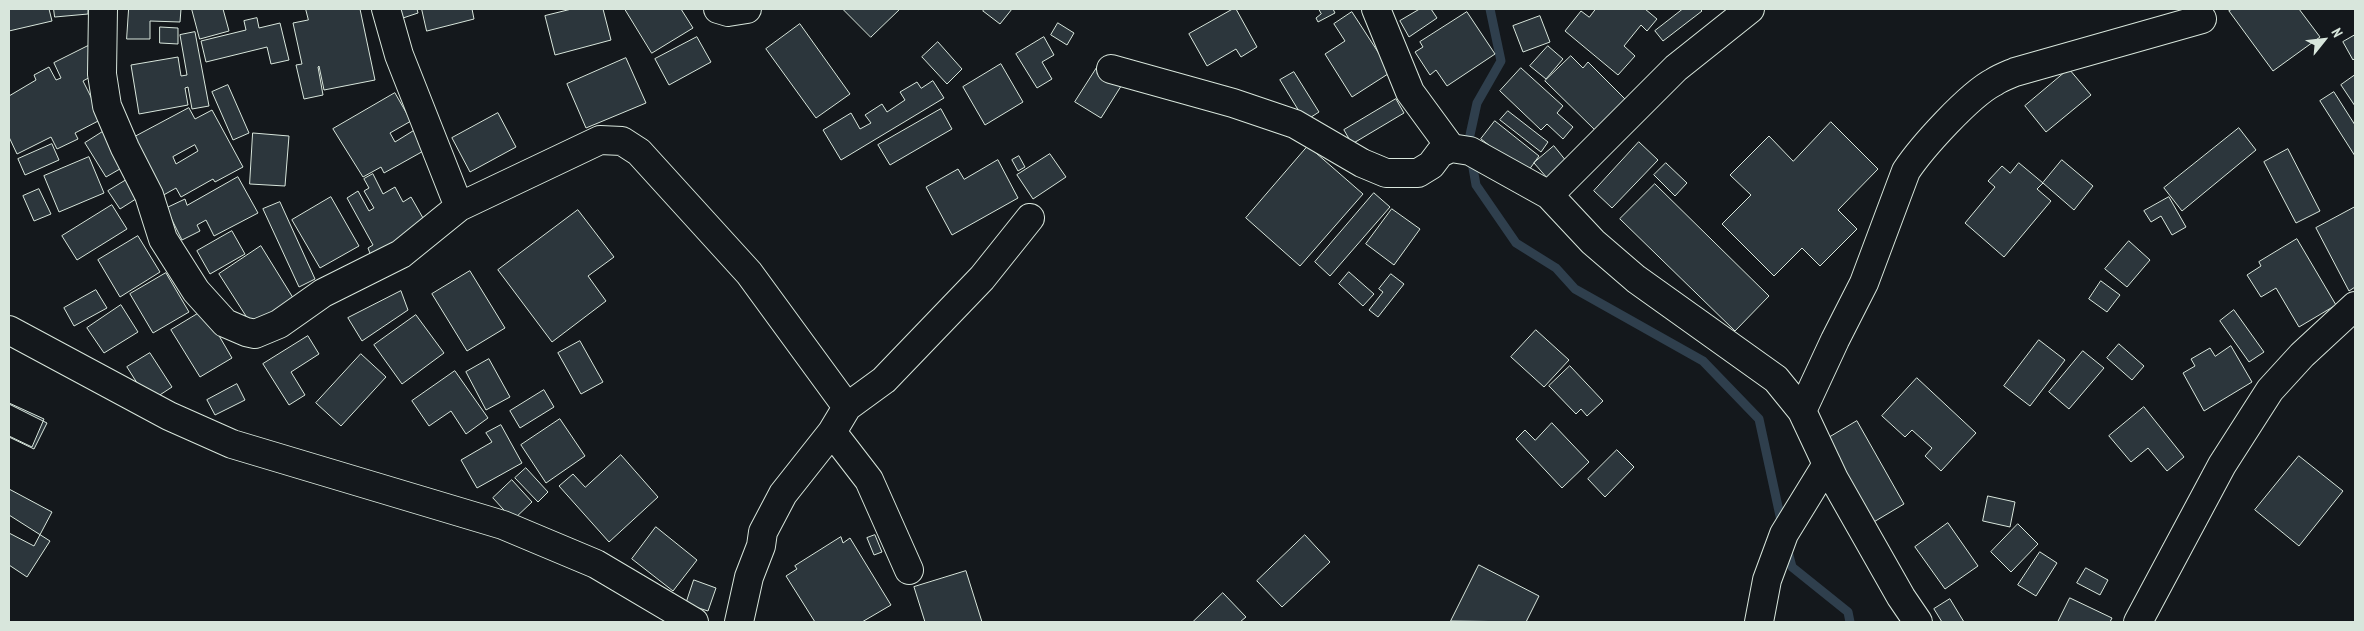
<!DOCTYPE html>
<style>
body{margin:0}
#map{position:relative;width:2364px;height:631px;overflow:hidden;background:#14181c;font-family:"PT Sans Narrow",sans-serif}
canvas{display:block}
.frame{position:absolute;inset:0;border:10px solid #d8e6dc;pointer-events:none}
.north{position:absolute;left:2299px;top:15px;width:50px;height:50px;-webkit-text-stroke:4px #14181c;paint-order:stroke;rotate:61deg;font-size:14px;font-weight:700;line-height:20px;text-align:center;color:#d8e6dc}
.north::after{content:'';display:block;margin:auto;width:18px;height:22px;background:#d8e6dc;clip-path:polygon(50% 0,100% 100%,50% 72%,0 100%)}
</style>
<div id="map">
<canvas width="2364" height="631"></canvas>
<div class="frame"></div>
<div class="north">N</div>
</div>
<script>
const c = document.querySelector('canvas').getContext('2d');
c.lineJoin = 'round';
function trace(path, color, width, dash) { c.strokeStyle = color; c.lineWidth = width; c.lineCap = dash ? 'butt' : 'round'; c.setLineDash(dash || []); c.stroke(path); }
function fill(path, color) { c.fillStyle = color; c.fill(path, 'evenodd'); }
trace(new Path2D(`
 M 1490,9 L 1501,61 L 1477,103 L 1470,135 L 1470,151 L 1476,185 L 1516,243 L 1556,268 L 1575,289 L 1703,361 L 1759,419 L 1782,525
 M 1787,548 L 1792,567 L 1848,612 L 1850,622`), '#2f3f4d', 9);
const building = new Path2D(`
 M 9,9 L 49,9 L 52,21 L 9,31 Z
 M 54,9 L 88,9 L 88,14 L 55,17 Z
 M 129,9 L 181,9 L 180,22 L 150,21 L 150,39 L 127,39 Z
 M 192,9 L 223,9 L 229,31 L 200,39 Z
 M 306,9 L 360,9 L 375,80 L 324,90 L 319,66 L 318,67 L 323,95 L 304,99 L 296,65 L 302,64 L 293,23 L 308,20 Z
 M 400,9 L 417,9 L 418,13 L 403,18 Z
 M 422,9 L 472,9 L 474,19 L 427,31 Z
 M 572,9 L 603,9 L 611,40 L 555,55 L 545,16 Z
 M 625,9 L 681,9 L 693,28 L 652,53 Z
 M 843,9 L 900,9 L 871,37 Z
 M 985,9 L 1012,9 L 1000,24 L 983,11 Z
 M 1233,9 L 1236,9 L 1257,47 L 1241,57 L 1236,49 L 1207,66 L 1189,34 Z
 M 1319,9 L 1333,9 L 1335,13 L 1318,22 L 1316,18 L 1321,14 Z
 M 1420,9 L 1431,9 L 1437,18 L 1409,37 L 1400,21 Z
 M 1596,9 L 1645,9 L 1657,19 L 1647,31 L 1641,25 L 1624,46 L 1635,56 L 1618,75 L 1565,31 L 1581,11 L 1589,17 Z
 M 1683,9 L 1700,9 L 1702,11 L 1663,41 L 1655,31 Z
 M 2233,9 L 2299,9 L 2320,37 L 2273,71 L 2229,11 Z
 M 1352,12 L 1391,72 L 1352,97 L 1325,54 L 1345,41 L 1334,24 Z
 M 1467,12 L 1495,54 L 1447,86 L 1436,70 L 1430,75 L 1415,52 L 1423,47 L 1420,42 Z
 M 1540,16 L 1550,42 L 1523,52 L 1513,26 Z
 M 257,18 L 259,28 L 280,23 L 289,60 L 271,64 L 267,47 L 206,62 L 201,41 L 246,30 L 244,21 Z
 M 1058,23 L 1074,33 L 1067,45 L 1051,35 Z
 M 800,24 L 850,94 L 816,118 L 766,49 Z
 M 160,27 L 178,28 L 178,44 L 160,43 Z
 M 195,32 L 209,106 L 192,109 L 188,87 L 185,88 L 188,105 L 139,114 L 131,65 L 178,57 L 181,76 L 187,75 L 180,35 Z
 M 2355,35 L 2355,58 L 2353,60 L 2343,42 Z
 M 697,37 L 711,62 L 669,85 L 655,59 Z
 M 1044,37 L 1054,55 L 1042,62 L 1052,79 L 1037,88 L 1016,54 Z
 M 938,42 L 962,69 L 947,84 L 922,57 Z
 M 88,46 L 101,71 L 83,81 L 102,119 L 75,133 L 78,139 L 57,149 L 51,137 L 17,154 L 9,137 L 9,96 L 36,80 L 34,75 L 49,67 L 56,80 L 61,78 L 54,63 Z
 M 1548,46 L 1563,59 L 1546,79 L 1530,66 Z
 M 1571,56 L 1583,68 L 1588,62 L 1626,100 L 1596,131 L 1545,81 Z
 M 626,58 L 646,103 L 586,128 L 567,84 Z
 M 1001,64 L 1023,102 L 985,125 L 963,87 Z
 M 1098,66 L 1123,83 L 1101,118 L 1075,102 Z
 M 1521,68 L 1563,106 L 1557,113 L 1573,127 L 1563,139 L 1547,124 L 1541,130 L 1500,91 Z
 M 2069,69 L 2091,95 L 2046,132 L 2025,106 Z
 M 1294,72 L 1319,112 L 1305,121 L 1280,80 Z
 M 2355,75 L 2355,106 L 2341,85 Z
 M 933,81 L 944,98 L 841,160 L 823,130 L 851,113 L 860,129 L 871,123 L 865,115 L 882,104 L 887,112 L 905,100 L 900,92 L 917,82 L 921,88 Z
 M 228,85 L 249,133 L 233,140 L 212,92 Z
 M 2334,92 L 2355,125 L 2355,156 L 2320,101 Z
 M 395,93 L 411,121 L 390,133 L 395,142 L 416,129 L 427,149 L 384,173 L 381,167 L 363,177 L 333,129 Z
 M 1396,99 L 1404,113 L 1352,144 L 1344,130 Z
 M 189,108 L 195,119 L 212,110 L 243,167 L 215,182 L 213,179 L 181,197 L 176,188 L 160,197 L 129,140 ZM 195,145 L 198,151 L 176,164 L 173,157 Z
 M 941,109 L 952,129 L 890,165 L 878,145 Z
 M 1508,111 L 1548,142 L 1541,152 L 1500,120 Z
 M 498,113 L 516,147 L 470,172 L 452,138 Z
 M 1495,121 L 1539,156 L 1526,174 L 1481,139 Z
 M 1831,122 L 1878,169 L 1838,210 L 1857,229 L 1820,266 L 1802,248 L 1774,276 L 1722,224 L 1751,195 L 1730,175 L 1769,136 L 1793,161 Z
 M 2239,128 L 2256,150 L 2182,211 L 2164,188 Z
 M 104,131 L 125,166 L 106,177 L 85,143 Z
 M 253,133 L 289,136 L 285,186 L 250,184 Z
 M 1639,142 L 1658,160 L 1612,208 L 1594,191 Z
 M 52,144 L 59,160 L 25,175 L 18,159 Z
 M 1308,146 L 1363,194 L 1300,266 L 1246,218 Z
 M 1554,146 L 1567,162 L 1548,179 L 1534,163 Z
 M 2288,149 L 2320,211 L 2296,223 L 2264,162 Z
 M 1050,154 L 1066,177 L 1033,199 L 1017,175 Z
 M 1019,156 L 1025,167 L 1018,171 L 1012,160 Z
 M 89,157 L 104,193 L 59,212 L 44,176 Z
 M 998,160 L 1018,198 L 952,235 L 926,187 L 958,169 L 964,179 Z
 M 2062,160 L 2093,186 L 2074,210 L 2043,183 Z
 M 1666,163 L 1687,183 L 1675,196 L 1654,175 Z
 M 2019,163 L 2043,183 L 2037,189 L 2051,201 L 2004,257 L 1965,223 L 1995,187 L 1988,181 L 2002,166 L 2010,173 Z
 M 373,174 L 383,194 L 395,187 L 403,202 L 411,197 L 427,225 L 371,256 L 368,248 L 373,245 L 347,198 L 358,191 L 369,211 L 374,208 L 364,191 L 369,188 L 364,179 Z
 M 238,177 L 258,213 L 214,236 L 206,220 L 197,225 L 200,231 L 182,240 L 166,208 L 185,199 L 187,205 Z
 M 128,179 L 139,197 L 120,209 L 108,191 Z
 M 1655,184 L 1769,296 L 1735,331 L 1620,219 Z
 M 39,189 L 51,214 L 34,221 L 23,196 Z
 M 1374,193 L 1390,207 L 1330,276 L 1315,262 Z
 M 331,197 L 359,246 L 320,268 L 292,220 Z
 M 2169,197 L 2186,227 L 2172,235 L 2161,216 L 2151,222 L 2144,211 Z
 M 280,202 L 315,279 L 299,287 L 263,209 Z
 M 112,205 L 127,229 L 77,260 L 62,236 Z
 M 2355,207 L 2355,287 L 2349,291 L 2316,228 Z
 M 1392,209 L 1420,229 L 1394,265 L 1366,244 Z
 M 578,210 L 614,257 L 588,276 L 606,301 L 552,342 L 498,270 Z
 M 232,231 L 245,254 L 210,274 L 197,251 Z
 M 138,236 L 160,272 L 120,297 L 98,260 Z
 M 2297,239 L 2336,305 L 2299,327 L 2276,288 L 2261,297 L 2247,275 L 2261,266 L 2259,262 Z
 M 2129,241 L 2150,260 L 2127,287 L 2105,269 Z
 M 261,246 L 295,301 L 253,327 L 219,274 Z
 M 470,271 L 505,328 L 467,351 L 432,294 Z
 M 1349,272 L 1374,294 L 1363,306 L 1339,284 Z
 M 166,273 L 189,312 L 153,333 L 130,294 Z
 M 1391,274 L 1404,284 L 1378,317 L 1369,310 L 1383,292 L 1379,289 Z
 M 2101,281 L 2120,295 L 2107,312 L 2089,299 Z
 M 96,290 L 107,308 L 74,326 L 64,308 Z
 M 401,291 L 408,310 L 362,341 L 348,318 Z
 M 121,305 L 138,332 L 104,353 L 87,328 Z
 M 204,310 L 232,358 L 200,377 L 171,330 Z
 M 2234,310 L 2264,352 L 2249,362 L 2220,321 Z
 M 416,315 L 444,353 L 402,384 L 374,345 Z
 M 1536,330 L 1569,360 L 1544,387 L 1511,357 Z
 M 308,336 L 319,354 L 291,372 L 305,395 L 289,405 L 263,364 Z
 M 2039,340 L 2065,360 L 2030,406 L 2004,386 Z
 M 580,341 L 603,382 L 581,394 L 558,353 Z
 M 2119,344 L 2144,366 L 2132,380 L 2107,358 Z
 M 2231,346 L 2252,382 L 2204,411 L 2183,373 L 2195,366 L 2191,359 L 2210,348 L 2215,356 Z
 M 2083,351 L 2104,368 L 2069,409 L 2049,392 Z
 M 150,353 L 172,387 L 149,402 L 127,367 Z
 M 361,354 L 386,377 L 341,426 L 316,403 Z
 M 489,359 L 510,397 L 486,410 L 466,372 Z
 M 1570,366 L 1603,401 L 1587,416 L 1581,409 L 1576,414 L 1549,386 Z
 M 455,371 L 488,418 L 466,434 L 451,411 L 429,426 L 412,401 Z
 M 1917,378 L 1976,433 L 1941,471 L 1925,456 L 1932,448 L 1912,430 L 1905,437 L 1882,416 Z
 M 237,384 L 245,400 L 215,415 L 207,400 Z
 M 544,390 L 554,407 L 520,428 L 510,411 Z
 M 9,403 L 44,419 L 32,447 L 9,436 Z
 M 9,404 L 47,423 L 34,449 L 9,437 Z
 M 2144,407 L 2184,457 L 2167,471 L 2148,448 L 2131,462 L 2109,436 Z
 M 560,419 L 585,456 L 546,483 L 521,445 Z
 M 1857,421 L 1904,504 L 1872,523 L 1825,440 Z
 M 1552,423 L 1589,462 L 1562,488 L 1516,439 L 1525,430 L 1535,440 Z
 M 501,425 L 522,463 L 477,488 L 461,460 L 492,442 L 486,433 Z
 M 1617,450 L 1634,467 L 1605,497 L 1588,479 Z
 M 621,455 L 658,497 L 609,542 L 559,486 L 573,474 L 585,487 Z
 M 2299,456 L 2343,491 L 2299,546 L 2255,510 Z
 M 526,468 L 548,492 L 538,502 L 515,478 Z
 M 512,480 L 532,502 L 513,520 L 493,498 Z
 M 9,489 L 52,512 L 34,546 L 9,533 Z
 M 1988,496 L 2015,502 L 2010,527 L 1983,521 Z
 M 9,515 L 50,541 L 27,577 L 9,565 Z
 M 1948,523 L 1978,566 L 1945,589 L 1915,547 Z
 M 2018,524 L 2038,544 L 2011,572 L 1991,552 Z
 M 656,527 L 697,560 L 673,591 L 632,559 Z
 M 875,535 L 882,552 L 874,555 L 867,538 Z
 M 1305,535 L 1330,562 L 1282,607 L 1257,581 Z
 M 841,537 L 843,543 L 850,538 L 891,605 L 862,622 L 815,622 L 786,576 L 797,569 L 795,566 Z
 M 2040,552 L 2057,563 L 2036,596 L 2018,585 Z
 M 1479,565 L 1539,596 L 1526,622 L 1451,621 Z
 M 2086,568 L 2108,580 L 2100,595 L 2077,583 Z
 M 966,571 L 982,622 L 925,622 L 914,587 Z
 M 694,580 L 716,588 L 708,611 L 686,604 Z
 M 1223,593 L 1246,617 L 1240,622 L 1193,622 Z
 M 2070,598 L 2112,618 L 2110,622 L 2058,622 Z
 M 1950,599 L 1964,622 L 1942,622 L 1934,609 Z`);
fill(building, '#2c363c');
trace(building, '#d8e6dc', 1);
const minor = new Path2D(`
 M 103,9 L 102,74 L 107,106 L 125,148 L 149,195 L 163,239 L 196,291 L 225,323 L 246,332 L 255,334 L 279,324 L 323,293 L 401,254 L 459,207 L 600,140 L 622,141 L 639,152 L 749,273 L 847,407
 M 386,9 L 399,55 L 459,207
 M 718,9 L 728,12 L 747,9
 M 1376,9 L 1410,92 L 1451,148 L 1470,151 L 1549,195 L 1593,242 L 1636,279 L 1776,379 L 1802,411 L 1834,479 L 1901,597 L 1918,622
 M 1111,69 L 1233,103 L 1295,124 L 1362,163 L 1386,173 L 1418,173 L 1431,165 L 1440,153 L 1451,148
 M 1549,195 L 1676,68 L 1750,9
 M 9,330 L 169,416 L 232,444 L 503,525 L 596,564 L 694,622
 M 1802,411 L 1835,340 L 1864,283 L 1906,171 C 1922,147 1969,95 1994,82 C 2000,78 2008,75 2015,72 L 2202,19
 M 832,432 L 869,480 L 909,570
 M 739,622 L 749,577 L 761,546 L 763,532 L 783,494 L 832,432 L 847,407 L 884,380 L 982,278 L 1030,218
 M 1759,622 L 1767,580 L 1784,534 L 1827,464
 M 2138,622 L 2222,465 L 2270,390 L 2302,355 L 2355,306`);
trace(minor, '#d8e6dc', 30);
trace(minor, '#14181c', 28);
</script>
